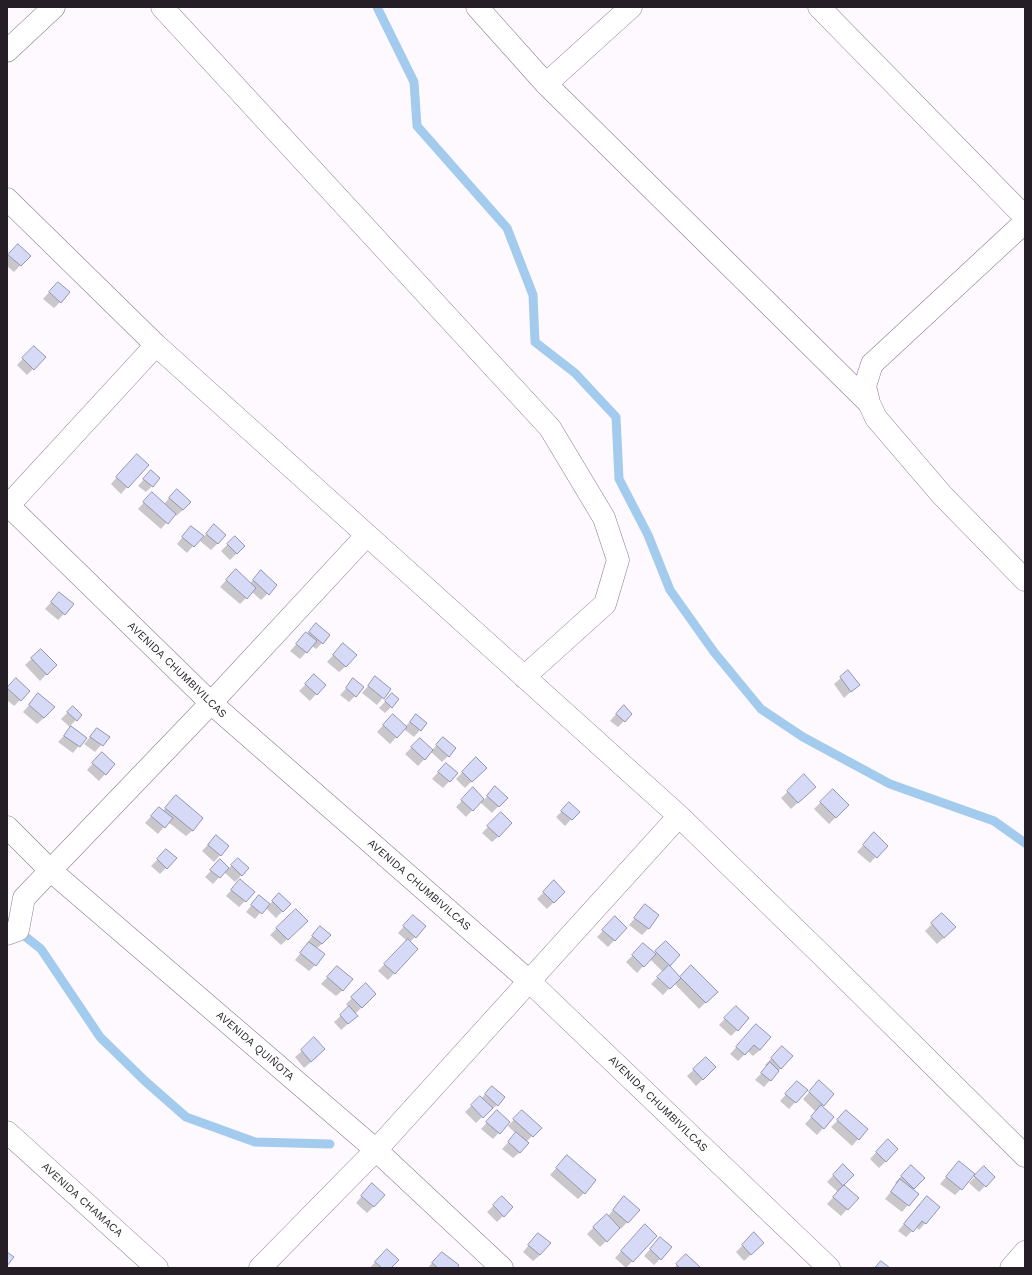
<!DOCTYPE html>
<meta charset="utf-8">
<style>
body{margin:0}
#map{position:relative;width:1032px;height:1275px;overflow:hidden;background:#fdf9fe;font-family:"Work Sans",sans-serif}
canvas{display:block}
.frame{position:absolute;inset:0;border:8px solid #251e27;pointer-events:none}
</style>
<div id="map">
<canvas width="1032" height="1275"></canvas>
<div class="frame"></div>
</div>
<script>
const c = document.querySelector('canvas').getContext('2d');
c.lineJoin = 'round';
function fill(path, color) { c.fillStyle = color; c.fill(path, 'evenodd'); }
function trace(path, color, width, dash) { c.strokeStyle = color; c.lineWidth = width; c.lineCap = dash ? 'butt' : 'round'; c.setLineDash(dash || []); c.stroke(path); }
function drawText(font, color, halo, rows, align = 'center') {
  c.font = font + ' "Work Sans",sans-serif'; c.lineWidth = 3; c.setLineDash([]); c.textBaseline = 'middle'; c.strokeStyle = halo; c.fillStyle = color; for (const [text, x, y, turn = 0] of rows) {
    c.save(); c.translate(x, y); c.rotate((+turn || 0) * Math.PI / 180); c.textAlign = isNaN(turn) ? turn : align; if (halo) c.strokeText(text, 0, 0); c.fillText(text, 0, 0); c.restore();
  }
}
fill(new Path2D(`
 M 12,252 L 29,256 L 14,272 L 7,266 L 7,257 Z
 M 52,289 L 60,302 L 54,308 L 43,299 Z
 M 34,347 L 45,357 L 27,375 L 17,365 Z
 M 131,461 L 127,487 L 121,494 L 111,484 Z
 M 151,471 L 152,486 L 146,492 L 138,486 Z
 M 170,497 L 183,510 L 176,516 L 174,514 L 161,529 L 138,509 L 146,500 L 164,504 Z
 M 208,532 L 218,543 L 211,550 L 200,541 Z
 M 185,534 L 193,546 L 187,553 L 177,544 Z
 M 235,537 L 244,546 L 230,560 L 221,551 Z
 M 229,577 L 250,583 L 255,578 L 276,585 L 261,600 L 252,592 L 240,604 L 220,587 Z
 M 53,600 L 64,614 L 58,620 L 45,609 Z
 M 310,631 L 322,643 L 316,649 L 312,646 L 300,659 L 290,651 L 300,640 Z
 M 343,644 L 346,666 L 339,672 L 327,662 Z
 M 41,650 L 55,665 L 40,681 L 25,665 Z
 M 848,672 L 858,685 L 844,698 L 834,684 Z
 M 314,676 L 324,685 L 310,701 L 299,691 Z
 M 375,678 L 390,689 L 377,705 L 362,693 Z
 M 17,680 L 20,700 L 14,706 L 7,700 L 7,690 Z
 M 354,680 L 355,696 L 349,702 L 340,695 Z
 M 39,694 L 44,718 L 37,724 L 23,712 Z
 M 392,694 L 391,707 L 385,713 L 379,708 Z
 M 73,707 L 81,715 L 70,726 L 85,738 L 73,753 L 58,742 L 71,728 L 61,719 Z
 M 617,713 L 631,714 L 618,727 L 610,721 Z
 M 416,715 L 426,723 L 414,737 L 404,729 L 390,744 L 377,732 L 386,722 L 405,727 Z
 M 97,729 L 108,737 L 95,752 L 84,744 Z
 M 420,739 L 432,750 L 437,745 L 448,756 L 442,762 L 431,752 L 418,766 L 405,754 Z
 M 476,758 L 485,768 L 465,788 L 456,779 Z
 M 96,760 L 114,764 L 99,781 L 87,770 Z
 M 440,770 L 457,773 L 443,788 L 432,779 Z
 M 804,776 L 808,793 L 791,809 L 781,798 Z
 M 473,789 L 484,800 L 489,794 L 506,798 L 492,813 L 480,802 L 466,817 L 456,807 Z
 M 833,790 L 848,805 L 829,824 L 814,809 Z
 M 169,803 L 193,830 L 186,836 L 168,822 L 158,834 L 145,823 L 153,814 L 163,811 Z
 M 563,810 L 578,812 L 565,826 L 556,817 Z
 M 501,814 L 499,836 L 492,842 L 482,833 Z
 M 216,836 L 220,855 L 214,862 L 202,851 Z
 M 868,840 L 886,846 L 870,863 L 857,852 Z
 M 167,850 L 176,858 L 160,874 L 151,866 Z
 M 238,859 L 248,868 L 235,882 L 224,872 L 213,884 L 205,877 L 220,861 L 229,868 Z
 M 554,882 L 564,892 L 547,909 L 537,899 Z
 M 234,887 L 245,901 L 239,907 L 226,896 Z
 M 259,896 L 269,905 L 273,901 L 289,904 L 276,918 L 265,907 L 255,919 L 246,912 Z
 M 645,906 L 658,915 L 648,929 L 642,935 L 629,925 Z
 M 296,910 L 306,921 L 281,945 L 270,935 Z
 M 942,914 L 948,934 L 937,944 L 925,931 Z
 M 615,918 L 626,928 L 608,947 L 597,937 Z
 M 407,923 L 415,937 L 410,942 L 417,949 L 388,980 L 378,971 L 407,941 L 398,933 Z
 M 314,934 L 322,944 L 316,949 L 315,965 L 309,971 L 295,960 L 308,944 L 307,943 Z
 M 666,942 L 678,955 L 668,966 L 680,978 L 691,967 L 716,992 L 699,1009 L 674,983 L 663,995 L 651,984 L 663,972 L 650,959 L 637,973 L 626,962 L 644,944 L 654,954 Z
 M 331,973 L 343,990 L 336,996 L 321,984 Z
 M 366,984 L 375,994 L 355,1014 L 357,1016 L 341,1030 L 334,1022 L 349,1008 L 346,1004 Z
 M 736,1007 L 737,1030 L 731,1036 L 719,1025 Z
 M 750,1032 L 760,1050 L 753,1056 L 748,1051 L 738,1061 L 730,1054 Z
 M 782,1048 L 792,1056 L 764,1087 L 755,1080 L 767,1067 L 765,1065 Z
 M 302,1051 L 318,1056 L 304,1068 L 295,1057 Z
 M 706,1058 L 715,1067 L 696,1086 L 687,1076 Z
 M 813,1088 L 833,1095 L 821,1107 L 833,1117 L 817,1135 L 805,1124 L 816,1112 L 803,1099 Z
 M 791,1089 L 806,1090 L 789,1109 L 780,1101 Z
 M 485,1094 L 497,1105 L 490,1111 L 489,1110 L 476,1123 L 465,1112 L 480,1097 L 481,1099 Z
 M 522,1111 L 540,1128 L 526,1142 L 520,1152 L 513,1158 L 502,1149 L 516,1134 L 508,1126 Z
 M 491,1118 L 509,1122 L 493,1139 L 481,1129 Z
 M 840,1118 L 858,1139 L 852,1146 L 831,1127 Z
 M 881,1147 L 886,1161 L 879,1168 L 870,1159 Z
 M 959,1162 L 961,1189 L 955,1195 L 940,1184 Z
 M 561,1163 L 584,1193 L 578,1199 L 550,1175 Z
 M 843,1165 L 842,1185 L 857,1198 L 841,1216 L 827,1204 L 838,1192 L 827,1182 Z
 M 911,1166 L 923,1178 L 912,1190 L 917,1194 L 902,1212 L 885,1199 L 897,1184 L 895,1183 Z
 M 984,1167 L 994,1177 L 979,1192 L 969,1183 Z
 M 366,1191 L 374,1206 L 367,1213 L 356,1203 Z
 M 502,1197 L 512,1207 L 497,1222 L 487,1212 Z
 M 618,1204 L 638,1210 L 621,1229 L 620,1228 L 600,1247 L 587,1234 L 606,1215 L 608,1216 Z
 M 920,1204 L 939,1208 L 919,1230 L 916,1227 L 906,1237 L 898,1231 Z
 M 645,1225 L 656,1236 L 626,1268 L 615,1258 Z
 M 538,1234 L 540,1255 L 533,1261 L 523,1252 Z
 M 754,1234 L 763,1243 L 744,1261 L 736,1252 Z
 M 660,1238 L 660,1259 L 654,1265 L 644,1256 Z
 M 686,1255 L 699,1268 L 674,1268 Z
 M 380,1256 L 390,1268 L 370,1268 Z
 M 435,1259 L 456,1268 L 428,1268 Z`), '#0003');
trace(new Path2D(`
 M 377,7 L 414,82 L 417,126 L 507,228 L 533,295 L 535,342 L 575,373 L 616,417 L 619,479 L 648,535 L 670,590 L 714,652 L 761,709 L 803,737 L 890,784 L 994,821 L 1025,843
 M 7,922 L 41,949 L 100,1037 L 145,1081 L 186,1117 L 255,1142 L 330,1144`), '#a2cbee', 9);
const building = new Path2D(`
 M 18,244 L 31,256 L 21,266 L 8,255 Z
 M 58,282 L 70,292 L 61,303 L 49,292 Z
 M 34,346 L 46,357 L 34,370 L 22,358 Z
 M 137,454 L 149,465 L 128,488 L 116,477 Z
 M 151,470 L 160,478 L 153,487 L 143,479 Z
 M 177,489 L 191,502 L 183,510 L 169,498 Z
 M 152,492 L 176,514 L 168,524 L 143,502 Z
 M 214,524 L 226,535 L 218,544 L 206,534 Z
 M 191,526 L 204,536 L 194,547 L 182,537 Z
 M 235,536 L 245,546 L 237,554 L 227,544 Z
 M 236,569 L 256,588 L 247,599 L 226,580 Z
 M 261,570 L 277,585 L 269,595 L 253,580 Z
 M 59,592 L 74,604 L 65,615 L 51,602 Z
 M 316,623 L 330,635 L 323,644 L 309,632 Z
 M 306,632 L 317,641 L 307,653 L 296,644 Z
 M 343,643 L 357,655 L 346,667 L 333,655 Z
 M 41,649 L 57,665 L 47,675 L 31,658 Z
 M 848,670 L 860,685 L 851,692 L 840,677 Z
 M 314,674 L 326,685 L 317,695 L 305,684 Z
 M 375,676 L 391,689 L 384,699 L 368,686 Z
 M 16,678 L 30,691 L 21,701 L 7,688 Z
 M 353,678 L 364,687 L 356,697 L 346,688 Z
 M 38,693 L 55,707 L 44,718 L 29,705 Z
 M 392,693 L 399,699 L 392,708 L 385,701 Z
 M 624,705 L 632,714 L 625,722 L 616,714 Z
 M 73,706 L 82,715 L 77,721 L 67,712 Z
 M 393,714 L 407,727 L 397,738 L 383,725 Z
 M 416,714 L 427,723 L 421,731 L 410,722 Z
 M 71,726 L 87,738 L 80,747 L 64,736 Z
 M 97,728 L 110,737 L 103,746 L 90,737 Z
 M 443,737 L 456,748 L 449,757 L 436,745 Z
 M 420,738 L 433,750 L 425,760 L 411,747 Z
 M 102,752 L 115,764 L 106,775 L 92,763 Z
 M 476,757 L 487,768 L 472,782 L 462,772 Z
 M 446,763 L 458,773 L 450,782 L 438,772 Z
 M 804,774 L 816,787 L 798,803 L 787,791 Z
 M 495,786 L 508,798 L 499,807 L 487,796 Z
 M 473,787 L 484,799 L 473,811 L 461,800 Z
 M 833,789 L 849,805 L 836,818 L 820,802 Z
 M 176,795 L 203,818 L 193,831 L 165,808 Z
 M 569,802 L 580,812 L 572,820 L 561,811 Z
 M 159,807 L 173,818 L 165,828 L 151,816 Z
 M 501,812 L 512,823 L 499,837 L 487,826 Z
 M 874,832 L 888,846 L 877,858 L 863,845 Z
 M 216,835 L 229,846 L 221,856 L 208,845 Z
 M 166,849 L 177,858 L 167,869 L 157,859 Z
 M 238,858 L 249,868 L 242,876 L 231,865 Z
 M 220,859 L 229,868 L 220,878 L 210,870 Z
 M 240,879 L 255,892 L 246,902 L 231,890 Z
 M 554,880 L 565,892 L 554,903 L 543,892 Z
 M 279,893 L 291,904 L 283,912 L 272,901 Z
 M 259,895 L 270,904 L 262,914 L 251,905 Z
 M 645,904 L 659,915 L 649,929 L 634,918 Z
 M 296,909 L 308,921 L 288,940 L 276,928 Z
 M 942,913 L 956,927 L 944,938 L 931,923 Z
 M 413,915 L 426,926 L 416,938 L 403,926 Z
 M 615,916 L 627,928 L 615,941 L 602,930 Z
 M 320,926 L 331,935 L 322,944 L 312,936 Z
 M 408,939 L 418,949 L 395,974 L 384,964 Z
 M 666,941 L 680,955 L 670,966 L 655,951 Z
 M 309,942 L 325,954 L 316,966 L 300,953 Z
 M 643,943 L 656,954 L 644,967 L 632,955 Z
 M 669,965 L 681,978 L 670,989 L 657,977 Z
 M 691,965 L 718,992 L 706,1003 L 680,977 Z
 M 337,966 L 353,979 L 343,991 L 327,977 Z
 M 366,983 L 376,994 L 362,1008 L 351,997 Z
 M 349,1006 L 358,1016 L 348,1024 L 340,1015 Z
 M 736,1006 L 749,1018 L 738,1031 L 724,1018 Z
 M 756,1024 L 771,1037 L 760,1050 L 754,1045 L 745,1055 L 736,1047 Z
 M 314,1037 L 325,1049 L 311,1062 L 301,1050 Z
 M 782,1046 L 793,1056 L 781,1069 L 771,1058 Z
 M 706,1057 L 716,1067 L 703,1080 L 693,1069 Z
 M 770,1062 L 779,1071 L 771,1081 L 761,1073 Z
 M 819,1080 L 834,1094 L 824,1106 L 809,1092 Z
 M 797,1081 L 808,1090 L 796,1103 L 785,1094 Z
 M 492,1086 L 505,1097 L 498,1106 L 485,1094 Z
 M 480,1096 L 493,1108 L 483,1118 L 471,1105 Z
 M 821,1105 L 834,1117 L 824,1129 L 811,1117 Z
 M 497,1110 L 510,1122 L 500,1134 L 486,1122 Z
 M 522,1110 L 542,1128 L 533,1137 L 513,1119 Z
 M 846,1110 L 868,1129 L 859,1140 L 837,1120 Z
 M 516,1132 L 529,1143 L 520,1153 L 508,1142 Z
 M 888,1139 L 898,1149 L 886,1162 L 876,1152 Z
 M 567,1155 L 596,1180 L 585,1194 L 556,1168 Z
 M 959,1161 L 975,1174 L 962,1190 L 946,1177 Z
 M 843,1164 L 854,1175 L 843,1186 L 833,1175 Z
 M 911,1165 L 925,1178 L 914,1189 L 901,1176 Z
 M 984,1166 L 995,1177 L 986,1187 L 974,1176 Z
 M 900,1179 L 919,1194 L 909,1206 L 891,1192 Z
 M 372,1183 L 385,1195 L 374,1207 L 361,1196 Z
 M 844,1185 L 859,1198 L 848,1210 L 833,1197 Z
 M 502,1196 L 513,1207 L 504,1217 L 493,1205 Z
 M 624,1196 L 640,1210 L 628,1223 L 613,1210 Z
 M 927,1196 L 940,1207 L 926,1224 L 922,1221 L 913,1232 L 904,1224 Z
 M 607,1214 L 620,1228 L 607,1242 L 593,1227 Z
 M 645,1224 L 657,1236 L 633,1262 L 621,1251 Z
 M 754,1232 L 764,1243 L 751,1255 L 742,1245 Z
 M 538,1233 L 551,1243 L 540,1255 L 528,1245 Z
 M 660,1237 L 672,1247 L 661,1260 L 650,1249 Z
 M 387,1249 L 399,1260 L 391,1268 L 382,1268 L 375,1262 Z
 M 7,1252 L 14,1257 L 7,1266 Z
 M 442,1252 L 459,1265 L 457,1268 L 438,1268 L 432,1263 Z
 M 686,1254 L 700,1267 L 700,1268 L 680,1268 L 676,1264 Z
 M 881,1261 L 890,1268 L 875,1268 Z`);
fill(building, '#d7daf7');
trace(building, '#9295b0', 1);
const street = new Path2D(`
 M 162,7 L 550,428 L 604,518 L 618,560 L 605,604 L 524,677
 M 477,7 L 546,84 L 869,403
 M 819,7 L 1025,217
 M 7,51 L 54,7
 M 546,84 L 631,7
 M 7,199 L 156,345 L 679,816 L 831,964 L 1025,1156
 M 1025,222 L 872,364 L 865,386 L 869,403 L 876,418 L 942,495 L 1025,580
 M 7,504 L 211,703 L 529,981 L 829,1268
 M 7,507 L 156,345
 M 7,827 L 50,870 L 376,1150 L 502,1268
 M 7,934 L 18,930 L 24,898 L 211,703 L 366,536
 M 7,1132 L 157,1268
 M 260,1268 L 376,1150 L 679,816
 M 1011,1268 L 1025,1252`);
trace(street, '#8c7b92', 23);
trace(street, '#fff', 22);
drawText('11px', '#251e27', '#fff', [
 ["AVENIDA CHUMBIVILCAS",177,670,44],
 ["AVENIDA CHUMBIVILCAS",419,885,41],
 ["AVENIDA QUIÑOTA",255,1046,41],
 ["AVENIDA CHUMBIVILCAS",658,1104,44],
 ["AVENIDA CHAMACA",82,1200,42]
]);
</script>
